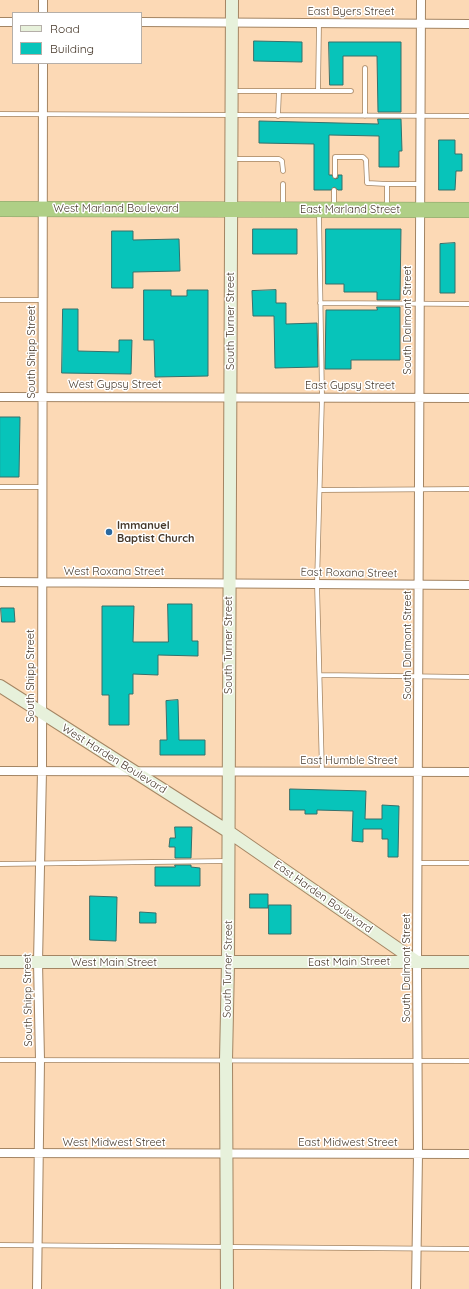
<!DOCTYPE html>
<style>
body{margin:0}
#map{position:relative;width:469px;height:1289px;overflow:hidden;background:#fcd9b5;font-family:Quicksand,sans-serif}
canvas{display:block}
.legend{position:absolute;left:12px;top:12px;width:130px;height:52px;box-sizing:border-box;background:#fff;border:1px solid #b5afa9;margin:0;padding:5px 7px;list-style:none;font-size:12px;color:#453729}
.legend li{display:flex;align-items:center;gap:8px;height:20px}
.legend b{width:20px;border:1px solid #b5afa9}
</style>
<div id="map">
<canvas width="469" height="1289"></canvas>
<ul class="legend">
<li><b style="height:5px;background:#e7f1db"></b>Road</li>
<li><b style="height:11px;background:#07c4ba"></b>Building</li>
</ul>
</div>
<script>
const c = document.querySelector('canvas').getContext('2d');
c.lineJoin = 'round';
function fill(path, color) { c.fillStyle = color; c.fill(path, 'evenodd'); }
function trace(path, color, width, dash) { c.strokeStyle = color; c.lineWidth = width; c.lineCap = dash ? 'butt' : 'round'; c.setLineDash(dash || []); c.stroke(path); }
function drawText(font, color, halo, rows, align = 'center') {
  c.font = font + ' Quicksand,sans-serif'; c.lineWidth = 3; c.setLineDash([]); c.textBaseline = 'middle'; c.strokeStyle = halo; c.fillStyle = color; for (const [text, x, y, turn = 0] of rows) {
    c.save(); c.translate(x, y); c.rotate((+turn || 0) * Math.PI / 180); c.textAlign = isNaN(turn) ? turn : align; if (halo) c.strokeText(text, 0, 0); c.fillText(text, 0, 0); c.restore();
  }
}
const building = new Path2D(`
 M 254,41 L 302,42 L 302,62 L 254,61 Z
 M 329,42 L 401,42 L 401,112 L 378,112 L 377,56 L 343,56 L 343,85 L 330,85 Z
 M 378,119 L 401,119 L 402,151 L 399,151 L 399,167 L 379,167 L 379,136 L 329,135 L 329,175 L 332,175 L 335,179 L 338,178 L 338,175 L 342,175 L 342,190 L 338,190 L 334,187 L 331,190 L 314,190 L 314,144 L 259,143 L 259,121 L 378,124 Z
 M 439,140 L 455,140 L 455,154 L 462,154 L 462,171 L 456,171 L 455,190 L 439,190 Z
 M 253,229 L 297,229 L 297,254 L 253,254 Z
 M 326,229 L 401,229 L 400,300 L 377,300 L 377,292 L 344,292 L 344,284 L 326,284 Z
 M 112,231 L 133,231 L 133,240 L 179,239 L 180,271 L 133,272 L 133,288 L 112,288 Z
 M 455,243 L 455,293 L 440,293 L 440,244 Z
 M 144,290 L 171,290 L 171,296 L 187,296 L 187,290 L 208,290 L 208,376 L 155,377 L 154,340 L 144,340 Z
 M 276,290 L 276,303 L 286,303 L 286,324 L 317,323 L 318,367 L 275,368 L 274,316 L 253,316 L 252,291 Z
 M 377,307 L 400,307 L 400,360 L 351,360 L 351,369 L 325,369 L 326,310 L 377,310 Z
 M 63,309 L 78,309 L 78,351 L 119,352 L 119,340 L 132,340 L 131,374 L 62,373 Z
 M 0,417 L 20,417 L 19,477 L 0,477 Z
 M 168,604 L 192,604 L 192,641 L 198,641 L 198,656 L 158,655 L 158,675 L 133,674 L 133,694 L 129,694 L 129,725 L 109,725 L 109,695 L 102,695 L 102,606 L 134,606 L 133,642 L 168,642 Z
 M 1,608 L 14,608 L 15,622 L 2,622 Z
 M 178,700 L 179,740 L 205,740 L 205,755 L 160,755 L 160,740 L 167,740 L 166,701 Z
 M 290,789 L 366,791 L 365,819 L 382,819 L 382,805 L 399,806 L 398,857 L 388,857 L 388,839 L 382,839 L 382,829 L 363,829 L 363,842 L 352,841 L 353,811 L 317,810 L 317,814 L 305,814 L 305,810 L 290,810 Z
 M 175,827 L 192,827 L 191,858 L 175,858 L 175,847 L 169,847 L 170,838 L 175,838 Z
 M 175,865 L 191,865 L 191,867 L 200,868 L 200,886 L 155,886 L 155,867 L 175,867 Z
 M 250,894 L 268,894 L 268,908 L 250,908 Z
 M 90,896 L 117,897 L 116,941 L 90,940 Z
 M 269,905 L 291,905 L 291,934 L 269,934 Z
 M 140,912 L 156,913 L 156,923 L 140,923 Z`);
fill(building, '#07c4ba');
trace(building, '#36706b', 1);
const lane = new Path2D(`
 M 365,68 L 365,116
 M 232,91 L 318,91 L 319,23
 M 318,91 L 351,91
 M 0,114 L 469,116
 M 278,116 L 279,91
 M 232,159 L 279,159 L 282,161 L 283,171
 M 335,176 L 335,157 L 363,157 L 366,160 L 367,183 L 387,184
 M 387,206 L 387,184 L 420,184
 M 283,207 L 283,184
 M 334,207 L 334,190
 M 319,212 L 322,397 L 317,584 L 322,772
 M 0,300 L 42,300
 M 320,303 L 469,304
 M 0,487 L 42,487
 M 320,490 L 469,489
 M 320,675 L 469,677
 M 418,863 L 469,863
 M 0,864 L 228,861
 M 0,1060 L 469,1061
 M 0,1245 L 469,1249`);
const street = new Path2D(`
 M 43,13 L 43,0
 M 0,22 L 13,22
 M 141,22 L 469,24
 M 0,397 L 469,398
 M 0,582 L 469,585
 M 0,771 L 469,772
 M 0,1153 L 469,1154
 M 37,1289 L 40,1060 L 38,962 L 42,771 L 43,63
 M 416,1289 L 418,1154 L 417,962 L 421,0`);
const secondary = new Path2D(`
 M 0,686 L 229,832 L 417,962
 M 0,962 L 469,962
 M 227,1289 L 226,1060 L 228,963 L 232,0`);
const highway = new Path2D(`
 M 0,209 L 469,210`);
trace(lane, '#a48563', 5.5);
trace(street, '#a48563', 10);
trace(secondary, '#a48563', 14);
trace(highway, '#8a9a65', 16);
trace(lane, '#fff', 4);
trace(street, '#fff', 8);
trace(secondary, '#e7f1db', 12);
trace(highway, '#afcf86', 15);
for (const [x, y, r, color] of [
 [109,532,4,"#2a69a0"]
]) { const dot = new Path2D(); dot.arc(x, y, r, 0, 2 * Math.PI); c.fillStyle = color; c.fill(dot); trace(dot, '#fff', 1.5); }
drawText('11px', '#453729', '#fff', [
 ["East Byers Street",351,12],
 ["West Marland Boulevard",116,209],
 ["East Marland Street",350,210],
 ["South Dalmont Street",408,320,-90],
 ["South Turner Street",231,321,-90],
 ["South Shipp Street",32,352,-90],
 ["West Gypsy Street",115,385],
 ["East Gypsy Street",350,386],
 ["West Roxana Street",114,572],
 ["East Roxana Street",349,573,1],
 ["South Turner Street",229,645,-90],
 ["South Dalmont Street",408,645,-90],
 ["South Shipp Street",31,676,-90],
 ["West Harden Boulevard",114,759,32],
 ["East Humble Street",349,761],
 ["East Harden Boulevard",323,897,35],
 ["East Main Street",349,962,-1],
 ["West Main Street",114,963],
 ["South Dalmont Street",407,968,-90],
 ["South Turner Street",228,969,-89],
 ["South Shipp Street",28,1000,-91],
 ["West Midwest Street",114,1143],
 ["East Midwest Street",348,1143]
]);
drawText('bold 11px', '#453729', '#fff', [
 ["Immanuel",117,526],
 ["Baptist Church",117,539]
], 'left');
</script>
